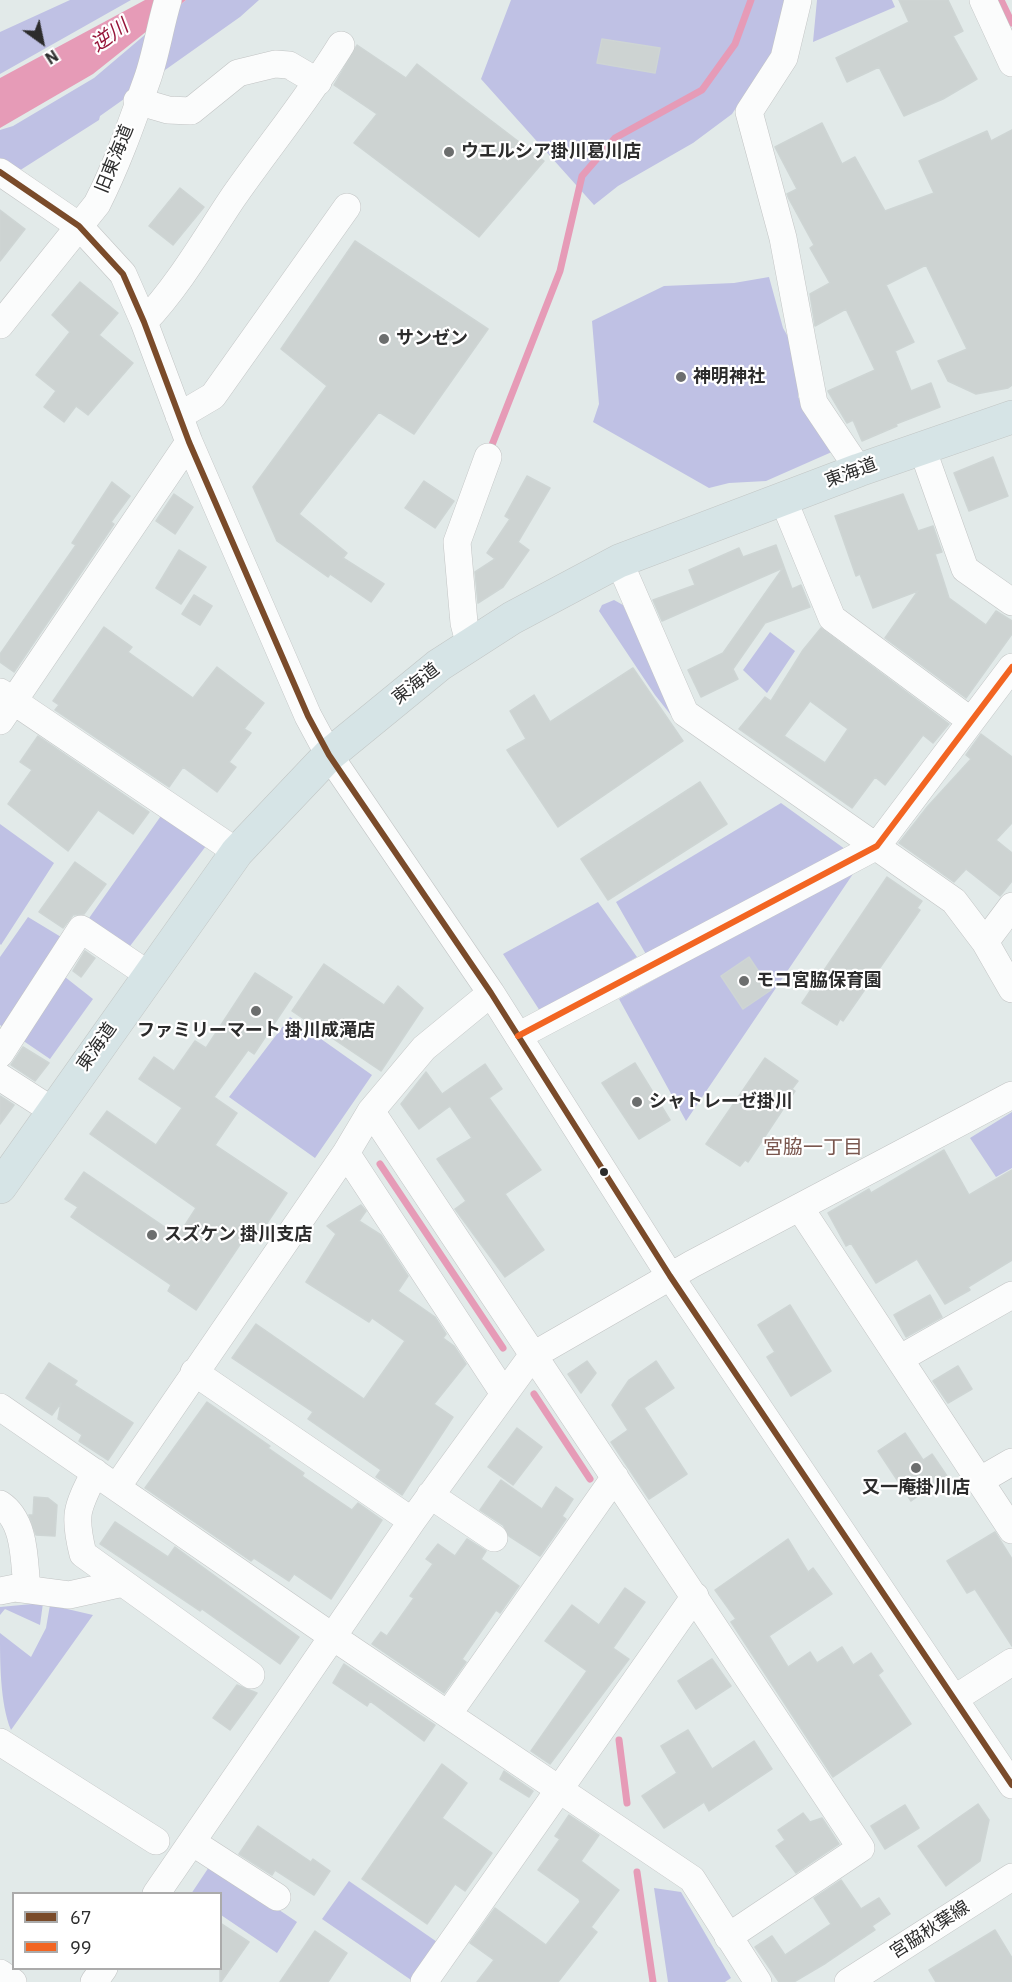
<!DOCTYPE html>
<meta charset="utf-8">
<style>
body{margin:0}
#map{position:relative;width:1012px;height:1982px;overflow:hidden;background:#e2eae9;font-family:"IBM Plex Sans",sans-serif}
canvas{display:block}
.legend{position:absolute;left:12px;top:1892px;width:210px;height:78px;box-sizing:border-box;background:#fff;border:2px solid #ababab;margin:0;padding:8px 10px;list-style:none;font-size:18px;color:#2c2c2c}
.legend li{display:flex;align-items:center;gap:12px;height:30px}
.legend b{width:30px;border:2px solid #ababab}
.north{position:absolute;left:12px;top:12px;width:60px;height:60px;-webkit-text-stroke:4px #fff;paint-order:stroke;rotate:147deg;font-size:16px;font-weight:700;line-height:24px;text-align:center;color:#2c2c2c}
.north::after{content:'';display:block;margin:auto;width:21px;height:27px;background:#2c2c2c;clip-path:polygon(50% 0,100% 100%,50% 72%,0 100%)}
</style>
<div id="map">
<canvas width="1012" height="1982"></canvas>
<ul class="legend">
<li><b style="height:8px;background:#7a4b2a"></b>67</li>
<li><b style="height:8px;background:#f26522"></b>99</li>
</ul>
<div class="north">N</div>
</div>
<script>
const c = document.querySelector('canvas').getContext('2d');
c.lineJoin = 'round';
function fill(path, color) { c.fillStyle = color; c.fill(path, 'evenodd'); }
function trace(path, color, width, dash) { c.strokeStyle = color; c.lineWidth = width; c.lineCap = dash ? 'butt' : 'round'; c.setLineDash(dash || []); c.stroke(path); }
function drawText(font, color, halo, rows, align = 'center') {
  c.font = font + ' "IBM Plex Sans","Noto Sans JP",sans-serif'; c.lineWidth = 4.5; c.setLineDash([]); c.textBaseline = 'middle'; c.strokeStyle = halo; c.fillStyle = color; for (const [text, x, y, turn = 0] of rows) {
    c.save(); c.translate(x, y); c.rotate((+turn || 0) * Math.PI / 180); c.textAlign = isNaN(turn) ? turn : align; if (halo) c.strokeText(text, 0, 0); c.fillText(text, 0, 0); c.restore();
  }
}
fill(new Path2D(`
 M 70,0 L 131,0 L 0,74 L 0,32 Z
 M 186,0 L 259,0 L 240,17 L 100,116 L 99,120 L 0,183 L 0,130 L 13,126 L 94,78 Z
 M 511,0 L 784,0 L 774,50 L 732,114 L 693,143 L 618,186 L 594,205 L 481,79 Z
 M 817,0 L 892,0 L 895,7 L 813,42 Z
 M 769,277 L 783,328 L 791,342 L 798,369 L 798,397 L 834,451 L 766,481 L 729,483 L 709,488 L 593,422 L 599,404 L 592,321 L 664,286 L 734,283 Z
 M 614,600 L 623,605 L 678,719 L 678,724 L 655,695 L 599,611 L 602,605 Z
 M 770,632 L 795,651 L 767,693 L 743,670 Z
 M 781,803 L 856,857 L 647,956 L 616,902 Z
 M 163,813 L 209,842 L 127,950 L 87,921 Z
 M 0,824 L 54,863 L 1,945 L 0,944 Z
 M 857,868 L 686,1121 L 619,999 Z
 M 598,902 L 637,957 L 540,1011 L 503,954 Z
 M 28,917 L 66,940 L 51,966 L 93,999 L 50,1059 L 0,1025 L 0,957 Z
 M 290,1017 L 372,1075 L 315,1158 L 229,1097 Z
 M 1012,1112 L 1012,1168 L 996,1177 L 970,1138 Z
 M 43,1603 L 40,1625 L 5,1609 L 0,1615 L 0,1607 Z
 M 50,1605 L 93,1615 L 11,1730 C 0,1704 0,1661 0,1633 L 31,1657 L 46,1628 Z
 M 211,1864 L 297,1922 L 277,1953 L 221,1915 L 220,1894 L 191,1894 Z
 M 349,1881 L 440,1944 L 414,1982 L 322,1919 Z
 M 654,1888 L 681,1892 L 731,1978 L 725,1982 L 668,1982 Z`), '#bfc1e4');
fill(new Path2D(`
 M 145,0 L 186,0 L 93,74 L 0,128 L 0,78 Z`), '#e69bb7');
trace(new Path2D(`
 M 1001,0 L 1012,23
 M 490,450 L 560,271 L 582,176 L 615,138 L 702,90 L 735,44 L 751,0
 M 380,1164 L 503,1348
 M 534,1394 L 590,1479
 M 619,1740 L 627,1803
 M 637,1872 L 653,1982`), '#e69bb7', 7);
const building = new Path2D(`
 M 899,0 L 948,0 L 963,31 L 953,36 L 977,79 L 943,99 L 904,116 L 879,67 L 847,82 L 836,58 L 909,22 Z
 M 602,39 L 660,48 L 655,73 L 597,63 Z
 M 357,45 L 406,78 L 417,64 L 544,161 L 479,237 L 354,143 L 377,114 L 334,85 Z
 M 822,123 L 842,164 L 855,157 L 885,211 L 934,193 L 919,161 L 987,131 L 991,141 L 1012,130 L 1012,385 L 1008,388 L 976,394 L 948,381 L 938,361 L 967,349 L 926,265 L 886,285 L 914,342 L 895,351 L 911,391 L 931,383 L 940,407 L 896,424 L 897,426 L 862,441 L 853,420 L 847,423 L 828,391 L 875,370 L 846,309 L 815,326 L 810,294 L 830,283 L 810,248 L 814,245 L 789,199 L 787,194 L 797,189 L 775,147 Z
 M 180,188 L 204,207 L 173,245 L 149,226 Z
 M 0,210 L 25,229 L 0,261 Z
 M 355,241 L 488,329 L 414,434 L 379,412 L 299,514 L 347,553 L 343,558 L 384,584 L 371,602 L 330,574 L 328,577 L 277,541 L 253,487 L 327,386 L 281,349 Z
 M 80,282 L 118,313 L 99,335 L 133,363 L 88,415 L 76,406 L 64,422 L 44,407 L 56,391 L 36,375 L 70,332 L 52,315 Z
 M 993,457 L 1008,496 L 969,511 L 954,473 Z
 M 527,476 L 550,488 L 518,542 L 529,550 L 503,587 L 478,603 L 475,572 L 495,559 L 487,553 L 510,519 L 505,516 Z
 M 424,481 L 454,501 L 435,528 L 405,508 Z
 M 112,482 L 130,496 L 111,522 L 114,524 L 14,672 L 0,662 L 0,654 L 76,545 L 72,543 Z
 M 174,494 L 193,507 L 175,534 L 156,521 Z
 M 903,494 L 918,531 L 933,526 L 942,552 L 935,554 L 949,598 L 986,625 L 996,611 L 1012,621 L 1012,634 L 966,698 L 885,638 L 918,591 L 873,608 L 860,574 L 856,576 L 835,516 Z
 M 776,545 L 792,589 L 801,585 L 810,607 L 765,623 L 733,669 L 738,679 L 701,697 L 688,670 L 723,653 L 783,568 L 662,621 L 653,600 L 695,585 L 689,570 L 739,548 L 743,557 Z
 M 179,550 L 206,567 L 181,604 L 156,588 Z
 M 194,595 L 212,606 L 200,625 L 182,614 Z
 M 104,627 L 132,647 L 128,652 L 193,698 L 217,667 L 264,703 L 244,729 L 251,733 L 229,762 L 236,767 L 217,792 L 183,767 L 169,787 L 55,710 L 59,705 L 53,701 Z
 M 821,628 L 949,724 L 933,743 L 923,735 L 885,785 L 875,777 L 852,808 L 739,729 L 765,697 L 771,701 L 803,650 ZM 810,701 L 848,729 L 825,763 L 784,736 Z
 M 633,668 L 683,741 L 558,827 L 507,750 L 526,739 L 510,711 L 534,695 L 550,722 Z
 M 981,734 L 1012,757 L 1012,823 L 996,840 L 1012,853 L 1012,881 L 1000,896 L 966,869 L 954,882 L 899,843 L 928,806 L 971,759 L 966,755 Z
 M 38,736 L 149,812 L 133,834 L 98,810 L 68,851 L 8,804 L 32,770 L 20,762 Z
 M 700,782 L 727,824 L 608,900 L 581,859 Z
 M 75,862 L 106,884 L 84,914 L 73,915 L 63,928 L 39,912 Z
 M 887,877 L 922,901 L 917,908 L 920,910 L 843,1021 L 840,1019 L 837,1025 L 802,1003 Z
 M 85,951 L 95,958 L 81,977 L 73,971 Z
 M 749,957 L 771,990 L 743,1009 L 721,976 Z
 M 324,964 L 384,1005 L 398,986 L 423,1008 L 381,1071 L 292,1011 Z
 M 255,973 L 292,997 L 254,1054 L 248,1050 L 214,1097 L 237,1113 L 215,1145 L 287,1193 L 254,1243 L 245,1237 L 196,1310 L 168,1291 L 171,1285 L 71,1217 L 78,1207 L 65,1199 L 84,1172 L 178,1236 L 196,1208 L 90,1134 L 107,1111 L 156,1145 L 182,1108 L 139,1079 L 154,1057 L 174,1071 L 195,1041 L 206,1048 Z
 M 23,1047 L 49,1063 L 35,1081 L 11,1065 Z
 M 765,1058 L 798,1081 L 792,1089 L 795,1091 L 748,1162 L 745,1160 L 740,1166 L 706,1144 Z
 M 635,1063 L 670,1120 L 639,1139 L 602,1083 Z
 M 485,1064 L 502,1089 L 489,1098 L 541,1170 L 505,1194 L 544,1250 L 505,1277 L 455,1209 L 466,1201 L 437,1159 L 472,1138 L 450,1106 L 419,1129 L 401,1104 L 426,1072 L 442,1094 Z
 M 0,1096 L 14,1105 L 0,1124 Z
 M 944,1150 L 969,1195 L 1012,1170 L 1012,1260 L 968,1287 L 970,1290 L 945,1304 L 917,1259 L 876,1283 L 851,1243 L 846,1246 L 828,1213 L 869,1189 L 871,1193 Z
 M 361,1205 L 366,1211 L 359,1221 L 381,1235 L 408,1276 L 398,1291 L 435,1317 L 446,1334 L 443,1338 L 454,1346 L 466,1364 L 434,1404 L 453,1417 L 402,1495 L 376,1477 L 381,1470 L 308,1419 L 313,1412 L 232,1358 L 256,1324 L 364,1399 L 405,1341 L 372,1318 L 369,1322 L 306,1282 L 336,1234 L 327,1226 Z
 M 930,1295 L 942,1317 L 906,1337 L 894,1315 Z
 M 790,1305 L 831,1371 L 791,1396 L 767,1357 L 775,1352 L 758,1325 Z
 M 587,1361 L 596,1373 L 581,1393 L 568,1374 Z
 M 656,1361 L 674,1388 L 644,1408 L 687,1474 L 649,1499 L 611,1442 L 628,1430 L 612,1405 L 629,1380 Z
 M 49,1363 L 77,1381 L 74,1385 L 133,1423 L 108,1460 L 79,1441 L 82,1435 L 58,1419 L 61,1403 L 52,1415 L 26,1398 Z
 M 958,1366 L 972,1389 L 948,1403 L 933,1381 Z
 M 207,1402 L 270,1446 L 268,1448 L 304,1473 L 302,1476 L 352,1510 L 358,1503 L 382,1520 L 331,1599 L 294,1574 L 289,1581 L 254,1558 L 251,1561 L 145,1488 Z
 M 517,1428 L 542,1447 L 513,1485 L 488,1467 Z
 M 905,1433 L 923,1460 L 932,1454 L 947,1476 L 911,1501 L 878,1451 Z
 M 501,1480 L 542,1509 L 556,1487 L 573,1499 L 562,1516 L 566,1519 L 540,1556 L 509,1536 L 503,1525 L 480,1510 Z
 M 34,1497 L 48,1498 L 57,1505 L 55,1536 L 36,1535 L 29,1515 L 33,1515 Z
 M 115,1522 L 168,1557 L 175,1547 L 299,1637 L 280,1664 L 202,1609 L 200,1611 L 100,1544 Z
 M 995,1532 L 1012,1559 L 1012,1646 L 975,1589 L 967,1593 L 947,1561 Z
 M 467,1539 L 486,1551 L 481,1559 L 519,1586 L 500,1613 L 496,1610 L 462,1659 L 466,1662 L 444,1693 L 372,1644 L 381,1632 L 387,1636 L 414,1598 L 410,1596 L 433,1564 L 426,1559 L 438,1544 L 455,1556 Z
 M 788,1539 L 808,1572 L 813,1568 L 832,1594 L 769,1636 L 788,1667 L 810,1652 L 817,1663 L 842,1647 L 853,1665 L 871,1653 L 883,1671 L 878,1675 L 911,1724 L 833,1777 L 731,1622 L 736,1619 L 715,1590 Z
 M 625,1588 L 645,1602 L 613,1648 L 629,1659 L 550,1764 L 531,1751 L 587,1671 L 545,1641 L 572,1605 L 599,1625 Z
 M 712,1659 L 731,1686 L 696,1709 L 678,1681 Z
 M 344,1664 L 435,1725 L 424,1741 L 370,1701 L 367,1706 L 333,1683 Z
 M 237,1685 L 257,1693 L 230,1730 L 213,1718 Z
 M 688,1730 L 712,1769 L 754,1741 L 772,1769 L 709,1811 L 704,1802 L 664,1828 L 642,1796 L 677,1773 L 661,1746 Z
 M 442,1764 L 467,1783 L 442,1818 L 492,1853 L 465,1891 L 455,1884 L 427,1924 L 362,1879 Z
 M 504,1771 L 533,1791 L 529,1797 L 500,1779 Z
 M 978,1804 L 989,1820 L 980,1861 L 946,1886 L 918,1846 Z
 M 905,1805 L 919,1828 L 885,1849 L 871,1826 Z
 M 803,1813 L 810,1822 L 822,1818 L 839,1844 L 796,1873 L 776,1846 L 785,1840 L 778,1830 Z
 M 569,1815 L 599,1835 L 581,1861 L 619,1890 L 591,1927 L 597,1932 L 558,1982 L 477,1982 L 494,1960 L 470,1943 L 495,1908 L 546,1945 L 580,1902 L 579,1899 L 538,1870 L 560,1839 L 555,1836 Z
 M 258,1826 L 311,1862 L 313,1859 L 330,1871 L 314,1895 L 275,1870 L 272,1875 L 239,1854 Z
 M 841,1880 L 861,1909 L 879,1898 L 890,1914 L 872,1926 L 875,1930 L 826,1963 L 794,1982 L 779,1982 L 755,1947 L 772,1936 L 785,1955 L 831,1924 L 814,1898 Z
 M 220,1923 L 249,1942 L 221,1982 L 220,1982 Z
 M 995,1930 L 1012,1958 L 1012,1982 L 936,1982 L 929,1970 Z
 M 315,1931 L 347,1953 L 328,1982 L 280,1982 Z`);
fill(building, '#cdd3d2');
trace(building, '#ced5d4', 1.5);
const minor = new Path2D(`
 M 798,0 L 784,58 L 749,112 L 783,238 L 814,403 L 859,470
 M 983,0 L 1012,63
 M 137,101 L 168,110 L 191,111 L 238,73 L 275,64 L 289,65 L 318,82
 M 0,172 L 79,226 L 123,274 L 144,322 L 189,442 L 308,716 L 329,755 L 491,993 L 670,1276 L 1012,1785
 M 144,322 C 179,285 204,241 232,199 C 268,147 308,99 341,45
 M 0,325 L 97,204 C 117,165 132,122 147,80 C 156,55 160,26 168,0
 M 179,416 L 213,396 L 347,207
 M 922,448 L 965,569 L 1012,602
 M 783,499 L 832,618 L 971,721
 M 619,561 L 685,713 L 954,901 L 985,942 L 1012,989
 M 470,646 L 464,623 L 457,542 L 488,457
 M 0,692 L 237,852
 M 0,721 L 189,442
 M 985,942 L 1012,906
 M 518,1036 L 877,846 L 1012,667
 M 0,1054 L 81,929 L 149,975
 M 0,1077 L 53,1111
 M 371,1111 L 861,1848 L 728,1937
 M 346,1153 L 503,1392
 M 800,1208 L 1012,1530
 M 901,1358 L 1012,1295
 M 194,1372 L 412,1521
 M 0,1407 L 333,1637 L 692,1879 L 758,1982
 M 95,1472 C 77,1508 73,1514 83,1554 L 251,1675
 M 979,1481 L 1012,1462
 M 117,1487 L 346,1153 L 371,1111 L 424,1048 L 491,993
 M 430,1495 L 494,1538
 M 0,1504 C 26,1521 24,1561 27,1589
 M 0,1591 L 15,1588 L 69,1595 L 123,1583
 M 954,1699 L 1012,1662
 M 449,1713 L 615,1477
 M 0,1742 L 156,1841
 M 192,1842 L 277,1897
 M 156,1894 L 412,1521 L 532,1356 L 692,1264 L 1012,1095
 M 0,1973 L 13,1982
 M 94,1982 L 104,1968
 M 424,1982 L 695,1596
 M 848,1982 L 1012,1877`);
const major = new Path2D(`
 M 0,1187 L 237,852 L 329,755 L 439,665 L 512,618 L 619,561 L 859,470 L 1012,417`);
trace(minor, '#c2c4c4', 28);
trace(major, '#c2c6c5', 34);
trace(minor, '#fbfcfc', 27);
trace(major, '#d6e4e6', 33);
trace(new Path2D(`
 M 0,172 L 79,226 L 123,274 L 144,322 L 189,442 L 308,716 L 329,755 L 491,993 L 670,1276 L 1012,1785`), '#7a4b2a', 6);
trace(new Path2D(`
 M 518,1036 L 877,846 L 1012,667`), '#f26522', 6);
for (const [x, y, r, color] of [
 [449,152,6,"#6c6e6e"],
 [384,339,6,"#6c6e6e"],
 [681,377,6,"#6c6e6e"],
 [744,981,6,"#6c6e6e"],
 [256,1011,6,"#6c6e6e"],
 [637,1102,6,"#6c6e6e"],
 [604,1172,5,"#2c2c2c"],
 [152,1235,6,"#6c6e6e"],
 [916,1468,6,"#6c6e6e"]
]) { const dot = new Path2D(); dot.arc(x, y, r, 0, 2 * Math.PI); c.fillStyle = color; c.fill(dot); trace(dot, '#fff', 2); }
drawText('bold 18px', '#2c2c2c', '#fff', [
 ["ウエルシア掛川葛川店",461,152],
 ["サンゼン",396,339],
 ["神明神社",693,377],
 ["モコ宮脇保育園",756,981],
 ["ファミリーマート 掛川成滝店",256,1031,"center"],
 ["シャトレーゼ掛川",649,1102],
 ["スズケン 掛川支店",164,1235],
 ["又一庵掛川店",916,1488,"center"]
], 'left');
drawText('18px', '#2c2c2c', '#fff', [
 ["旧東海道",115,159,-68],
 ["東海道",851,473,-20],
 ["東海道",416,684,-38],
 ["東海道",97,1047,-55],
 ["宮脇秋葉線",930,1930,-33]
]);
drawText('italic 20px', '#96163a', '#fff', [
 ["逆川",110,36,-35]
]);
drawText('20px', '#7a574f', '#fff', [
 ["宮脇一丁目",813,1148]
]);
</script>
